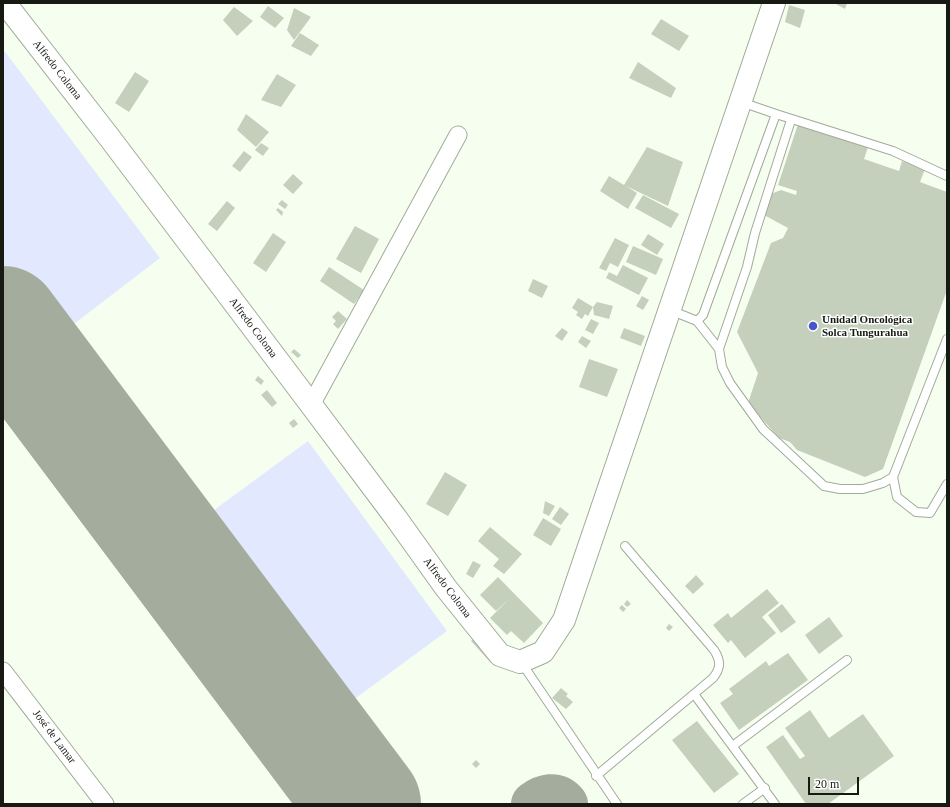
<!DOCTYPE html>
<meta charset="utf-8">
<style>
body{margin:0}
#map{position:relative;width:950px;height:807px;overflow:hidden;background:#f6ffef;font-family:Georgia,serif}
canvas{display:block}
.frame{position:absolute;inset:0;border:4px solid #161a13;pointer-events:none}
.scale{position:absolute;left:808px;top:777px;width:51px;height:18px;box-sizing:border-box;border:2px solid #161a13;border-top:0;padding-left:5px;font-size:12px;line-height:14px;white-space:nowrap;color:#161a13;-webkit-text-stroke:3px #fff;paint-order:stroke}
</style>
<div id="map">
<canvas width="950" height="807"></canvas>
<div class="frame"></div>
<div class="scale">20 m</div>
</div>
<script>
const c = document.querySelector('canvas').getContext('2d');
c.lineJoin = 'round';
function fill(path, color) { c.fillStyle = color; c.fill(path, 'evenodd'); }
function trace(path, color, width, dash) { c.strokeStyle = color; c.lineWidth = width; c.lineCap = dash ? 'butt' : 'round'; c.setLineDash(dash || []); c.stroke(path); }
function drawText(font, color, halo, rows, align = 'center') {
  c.font = font + ' Georgia,serif'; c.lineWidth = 3; c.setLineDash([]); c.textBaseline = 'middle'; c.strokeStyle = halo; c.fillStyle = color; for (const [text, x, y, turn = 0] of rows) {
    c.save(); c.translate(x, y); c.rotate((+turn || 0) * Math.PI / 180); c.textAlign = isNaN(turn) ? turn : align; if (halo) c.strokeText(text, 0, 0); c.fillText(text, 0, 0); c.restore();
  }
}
fill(new Path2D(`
 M 3,49 L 160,258 L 57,337 L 3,267 Z
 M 308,441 L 447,631 L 349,703 L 210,513 Z`), '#e2e9fe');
trace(new Path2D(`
 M 534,804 C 544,797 556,793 565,804`), '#a4ac9e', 46);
trace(new Path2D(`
 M 3,323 L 364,804`), '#a4ac9e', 114);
fill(new Path2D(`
 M 834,3 L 847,3 L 845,9 Z
 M 789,5 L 805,10 L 800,28 L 785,22 Z
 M 268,6 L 284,18 L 275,28 L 260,17 Z
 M 234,7 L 253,21 L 237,36 L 223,20 Z
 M 294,8 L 311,17 L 294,40 L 287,30 Z
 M 661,19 L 689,36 L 679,51 L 651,34 Z
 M 300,33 L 319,45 L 311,56 L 291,46 Z
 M 638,62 L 676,88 L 671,98 L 629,78 Z
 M 135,72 L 149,81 L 129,112 L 115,103 Z
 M 277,74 L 296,85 L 281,107 L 261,100 Z
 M 246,114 L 269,132 L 256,147 L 237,130 Z
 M 798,124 L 868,147 L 864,159 L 899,171 L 902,161 L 925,169 L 920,182 L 947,192 L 947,290 L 883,469 L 865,477 L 797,450 L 790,442 L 779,438 L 748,403 L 758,373 L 737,332 L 771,243 L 783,238 L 788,228 L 764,215 L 768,195 L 781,190 L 796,195 L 797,191 L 778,185 Z
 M 261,143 L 269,148 L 263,156 L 255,150 Z
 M 647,147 L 683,162 L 668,206 L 626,186 L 637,193 L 628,209 L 600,191 L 609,176 L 624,185 Z
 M 244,151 L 252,157 L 240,172 L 232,166 Z
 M 293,174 L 303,183 L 293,194 L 283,185 Z
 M 643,195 L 679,214 L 671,228 L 635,208 Z
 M 282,200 L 288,205 L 285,209 L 278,204 Z
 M 227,201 L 235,208 L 217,231 L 208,224 Z
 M 278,208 L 283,212 L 282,216 L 276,210 Z
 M 355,226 L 379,239 L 361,273 L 336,259 Z
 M 273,233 L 286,242 L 266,272 L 253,263 Z
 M 648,234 L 664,244 L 657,255 L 641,245 Z
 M 615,238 L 629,245 L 618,267 L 610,263 L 606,271 L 599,268 Z
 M 633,246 L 663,259 L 656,275 L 626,262 Z
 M 623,265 L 648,278 L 639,295 L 606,278 L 609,272 L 617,276 Z
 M 329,267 L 364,290 L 354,304 L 320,281 Z
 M 533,279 L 548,286 L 542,298 L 528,291 Z
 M 642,296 L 649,300 L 643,310 L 636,306 Z
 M 578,298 L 593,307 L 588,316 L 585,314 L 582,319 L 576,315 L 578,312 L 572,308 Z
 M 597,302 L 613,306 L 609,319 L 594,315 L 593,307 Z
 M 338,311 L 347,319 L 338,329 L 333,324 L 336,321 L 332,317 Z
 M 591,319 L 599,323 L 593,334 L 585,330 Z
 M 562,328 L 568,332 L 562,341 L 555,336 Z
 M 624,328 L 645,336 L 641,346 L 620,338 Z
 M 582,336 L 591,341 L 586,348 L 578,342 Z
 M 294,349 L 301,355 L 298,358 L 291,352 Z
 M 589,359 L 618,369 L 607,397 L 579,387 Z
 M 258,376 L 264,381 L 261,385 L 255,380 Z
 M 267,390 L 277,403 L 272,407 L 261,395 Z
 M 294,419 L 298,424 L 293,428 L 289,423 Z
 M 445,472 L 467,485 L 448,516 L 426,504 Z
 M 545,501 L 555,506 L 549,516 L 543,513 Z
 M 560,507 L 569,514 L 561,525 L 552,519 Z
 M 543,518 L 561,529 L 551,546 L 533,535 Z
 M 490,527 L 522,554 L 504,574 L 493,566 L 499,559 L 478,541 Z
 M 473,561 L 481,565 L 473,578 L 466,574 Z
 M 696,575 L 704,584 L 693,594 L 685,586 Z
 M 498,577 L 543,623 L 524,643 L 511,631 L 507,635 L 490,618 L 510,598 L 496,611 L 480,595 Z
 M 767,589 L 779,603 L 762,617 L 776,633 L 745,658 L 731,640 L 728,643 L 713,625 L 728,613 L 731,618 Z
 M 627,600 L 631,604 L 627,607 L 624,604 Z
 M 782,604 L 796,622 L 781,633 L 768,615 Z
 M 622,605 L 626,609 L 623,612 L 619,608 Z
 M 829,617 L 843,636 L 819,654 L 805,635 Z
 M 669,624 L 673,627 L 669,631 L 666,628 Z
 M 475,637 L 496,658 L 491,663 L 471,641 Z
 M 788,653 L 808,680 L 739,730 L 720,703 L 733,694 L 729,689 L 766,661 L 769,666 Z
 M 561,688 L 568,694 L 566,696 L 573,702 L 566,709 L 552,698 Z
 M 810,710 L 829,738 L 863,714 L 894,756 L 828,804 L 806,804 L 766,747 L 783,735 L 800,759 L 805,756 L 785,728 Z
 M 697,721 L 739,774 L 714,793 L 672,740 Z
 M 476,760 L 480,764 L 476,768 L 472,764 Z`), '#c4cfbc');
const lane = new Path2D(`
 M 741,102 L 776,114
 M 670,310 L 697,321 L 703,315 L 776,114 L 893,151 L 947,176
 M 697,321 L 719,349 L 722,367 L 730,383 L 763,429 L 824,486 L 840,489 L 863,489 L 883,483 L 893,477
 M 947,339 L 893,477 L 897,497 L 916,512 L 930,513 L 947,484
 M 719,349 L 747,267 L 755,233 L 791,120
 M 521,662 L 617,804
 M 694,694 L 775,804
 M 734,745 L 847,660
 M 596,776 L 713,678 C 721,668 721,661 714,650 L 625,546
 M 743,804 L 765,788`);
const street = new Path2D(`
 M 311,405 L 458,135
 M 3,671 L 105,804`);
const secondary = new Path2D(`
 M 5,3 L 109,137 L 300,390 L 396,518 L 446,588 L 500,655 L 520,662 L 543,652 L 564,620 L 774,3`);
trace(lane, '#a0ab99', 10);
trace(street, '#a0ab99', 19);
trace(secondary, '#a0ab99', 24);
trace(lane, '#fff', 8);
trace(street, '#fff', 17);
trace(secondary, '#fff', 22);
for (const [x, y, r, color] of [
 [813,326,5,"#4656ca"]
]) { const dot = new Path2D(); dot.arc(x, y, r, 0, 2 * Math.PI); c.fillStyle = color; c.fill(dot); trace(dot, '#fff', 1.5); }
drawText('11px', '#161a13', '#fff', [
 ["Alfredo Coloma",57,70,52],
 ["Alfredo Coloma",253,328,53],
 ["Alfredo Coloma",447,588,53],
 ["José de Lamar",54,737,53]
]);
drawText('bold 11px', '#161a13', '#fff', [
 ["Unidad Oncológica",822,320],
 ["Solca Tungurahua",822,333]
], 'left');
</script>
